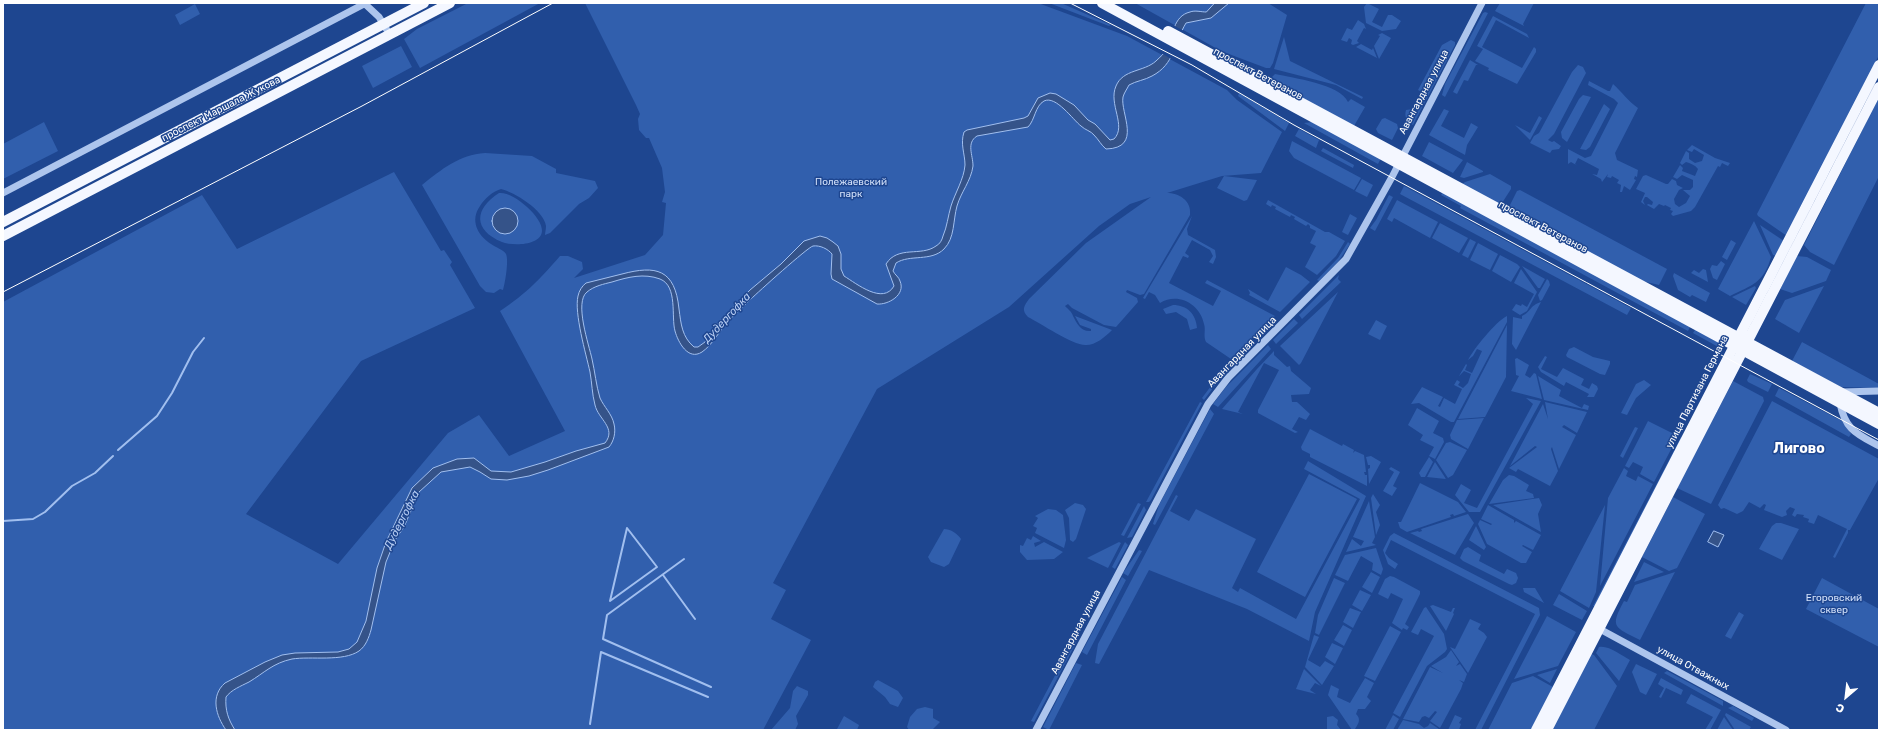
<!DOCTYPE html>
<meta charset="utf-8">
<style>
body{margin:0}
#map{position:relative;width:1882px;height:733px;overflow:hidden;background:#1e4690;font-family:Rubik,sans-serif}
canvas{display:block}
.frame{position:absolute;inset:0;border:4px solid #fff;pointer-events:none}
.north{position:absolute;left:1826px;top:677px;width:40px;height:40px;-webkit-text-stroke:3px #1e4690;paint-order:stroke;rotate:208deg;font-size:11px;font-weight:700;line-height:16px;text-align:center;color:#fff}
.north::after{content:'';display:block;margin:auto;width:14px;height:18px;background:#fff;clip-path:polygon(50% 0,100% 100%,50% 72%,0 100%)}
</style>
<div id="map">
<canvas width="1882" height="733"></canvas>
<div class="frame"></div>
<div class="north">С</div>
</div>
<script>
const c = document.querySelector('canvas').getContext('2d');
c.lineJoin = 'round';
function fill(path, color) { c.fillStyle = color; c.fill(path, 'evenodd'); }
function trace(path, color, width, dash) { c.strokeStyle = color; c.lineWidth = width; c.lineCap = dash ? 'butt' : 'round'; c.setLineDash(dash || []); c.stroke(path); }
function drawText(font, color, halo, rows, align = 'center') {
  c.font = font + ' Rubik,sans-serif'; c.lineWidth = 3; c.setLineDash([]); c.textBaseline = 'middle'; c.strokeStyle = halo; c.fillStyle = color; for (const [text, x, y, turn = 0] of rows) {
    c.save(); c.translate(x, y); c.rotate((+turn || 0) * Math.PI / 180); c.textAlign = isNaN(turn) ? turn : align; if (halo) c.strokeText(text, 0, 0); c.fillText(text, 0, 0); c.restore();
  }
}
fill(new Path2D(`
 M 468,3 L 540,3 L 420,68 L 404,39 L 417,29 Z
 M 585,3 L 1038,3 L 1127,36 L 1227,90 L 1237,100 L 1282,132 L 1261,173 L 1222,176 L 1167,193 C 1178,193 1192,200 1190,215 L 1144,294 L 1140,295 L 1127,290 L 1126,292 L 1137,298 L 1138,302 L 1116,327 L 1104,325 L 1072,308 L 1068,304 L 1065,306 C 1068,309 1072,312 1073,316 C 1077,324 1081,332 1091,331 L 1091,329 L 1080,325 L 1075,316 L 1112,330 C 1105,337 1096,345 1086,345 C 1074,346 1040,323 1028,317 C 1021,310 1024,306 1029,299 L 1086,243 L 1151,197 L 1130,204 L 1099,226 L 1009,307 L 877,389 L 773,583 L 786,590 L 771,619 L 811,640 L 763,730 L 3,730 L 3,302 L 202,195 L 237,249 L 394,172 L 441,251 L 444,250 L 452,262 L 450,265 L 475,308 L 361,361 L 246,514 L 338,564 L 448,433 L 479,415 L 509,456 L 565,431 L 500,311 C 527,293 539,280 560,256 L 568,256 L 582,262 L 583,269 L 574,278 L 645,255 L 663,235 L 666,203 L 662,202 L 665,192 L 662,168 L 649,138 L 646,138 L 639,130 L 638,119 L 640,114 L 636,105 Z
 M 1049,3 L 1061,3 L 1111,25 L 1109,26 Z
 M 1135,3 L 1268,3 L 1287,15 L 1273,63 L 1270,68 L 1266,68 L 1221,51 Z
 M 1367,3 L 1379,9 L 1372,22 L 1382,27 L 1388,15 L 1392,15 L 1401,21 L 1396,29 L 1382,31 L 1366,23 L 1364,7 Z
 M 1500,3 L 1534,3 L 1523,24 L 1524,26 L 1495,11 Z
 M 1866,3 L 1879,3 L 1879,55 L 1787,236 L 1758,216 L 1757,214 Z
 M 195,4 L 200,14 L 180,25 L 175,15 Z
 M 1485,12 L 1488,13 L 1445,97 L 1442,95 L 1445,84 L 1483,13 Z
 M 1493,16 L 1527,34 L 1529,38 L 1496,20 L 1482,47 L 1522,68 L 1534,47 L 1536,49 L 1536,52 L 1517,84 L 1488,70 L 1489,68 L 1475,61 L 1483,49 L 1477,46 Z
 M 1358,20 L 1364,24 L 1366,29 L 1364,28 L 1357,41 L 1359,43 L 1353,45 L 1351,44 L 1352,40 L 1349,38 L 1347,42 L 1341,40 L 1347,28 L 1352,30 Z
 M 1382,33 L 1391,38 L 1379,59 L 1374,46 L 1380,36 L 1378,35 Z
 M 1284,37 L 1290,61 L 1363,97 L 1362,99 L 1336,85 L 1274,69 Z
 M 1451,40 L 1455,42 L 1455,45 L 1413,125 C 1407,122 1404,117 1406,110 L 1413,109 L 1422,92 L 1418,90 L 1442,45 Z
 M 1361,44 L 1372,50 L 1373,48 L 1377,58 L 1356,47 Z
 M 401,46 L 412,67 L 373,88 L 362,66 Z
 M 1470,60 L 1478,65 L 1476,65 L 1468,81 L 1464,80 L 1457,94 L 1453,92 Z
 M 1578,65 L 1583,67 L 1586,73 L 1554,134 L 1548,140 L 1552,142 L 1554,141 L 1561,146 L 1559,149 L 1552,150 L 1550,153 L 1530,143 L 1534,136 L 1539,133 L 1572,72 Z
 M 1275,74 C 1293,78 1340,84 1348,102 L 1351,99 L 1365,107 L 1354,126 L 1269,80 Z
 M 1589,81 L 1608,91 L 1610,91 L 1613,84 C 1622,92 1628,101 1638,108 L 1615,153 L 1617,160 L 1638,170 L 1637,177 L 1635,176 L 1634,179 L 1636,180 L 1630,190 L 1624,186 L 1622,192 L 1620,192 L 1621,185 L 1617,183 L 1619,180 L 1612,176 L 1611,178 L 1607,177 L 1608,174 L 1602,182 L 1601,179 L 1592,174 L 1597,175 L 1599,169 L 1578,158 L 1575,164 L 1578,166 L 1571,162 L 1568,164 L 1568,149 L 1585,158 L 1591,156 L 1618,103 L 1614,99 L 1588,85 Z
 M 1239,93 L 1289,123 L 1285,131 L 1238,96 Z
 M 1583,95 L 1591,97 L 1567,142 L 1562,138 L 1561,132 L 1579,99 Z
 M 1879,97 L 1879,176 L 1834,265 L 1810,252 L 1804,245 Z
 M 1604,104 L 1610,109 L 1590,147 L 1586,150 L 1580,149 Z
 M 1444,109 L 1449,111 L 1441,126 L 1464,138 L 1471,123 L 1478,127 L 1467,145 L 1465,155 L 1429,135 Z
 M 1539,116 L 1542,118 L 1530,140 L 1515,125 L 1530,133 Z
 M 1385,118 L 1397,124 L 1398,128 L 1392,140 L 1378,133 L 1376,129 L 1382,119 Z
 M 44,122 L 58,151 L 3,179 L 3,144 Z
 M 1312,122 L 1381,158 L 1378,164 L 1304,123 Z
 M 1299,129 L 1319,140 L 1316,148 L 1295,136 Z
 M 1292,141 L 1361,178 L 1354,190 L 1294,158 L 1289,151 Z
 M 1429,142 L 1463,160 L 1453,173 L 1422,156 Z
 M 1692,145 L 1715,158 L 1730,163 L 1728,166 L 1722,163 L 1720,167 L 1718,166 L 1695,207 L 1691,211 L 1673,216 L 1671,214 L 1673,211 L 1670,210 L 1671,208 L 1665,205 L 1664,206 L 1659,204 L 1654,209 L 1647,205 L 1648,204 L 1652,205 L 1653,202 L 1647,197 L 1645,197 L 1643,201 L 1645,205 L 1641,202 L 1645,193 L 1636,189 L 1643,176 L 1646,175 L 1666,184 L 1668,184 L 1672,179 L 1676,181 L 1677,185 L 1683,188 L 1679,190 L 1674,199 L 1675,204 L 1679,207 L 1686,203 L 1690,196 L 1683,190 L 1690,190 L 1693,187 L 1693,180 L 1682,175 L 1677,179 L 1673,177 L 1680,165 L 1683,168 L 1682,171 L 1695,176 L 1698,169 C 1695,165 1690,163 1686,162 L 1682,165 L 1680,163 L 1686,151 L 1689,153 L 1689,159 L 1695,163 L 1702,161 L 1704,155 L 1694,149 L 1692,152 L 1687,150 Z
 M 1323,148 L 1354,165 L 1353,168 L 1321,151 Z
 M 485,153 L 532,156 L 556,169 L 556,173 L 595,181 L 598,188 L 589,198 L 579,204 L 550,233 L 545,235 C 545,233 546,229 546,226 C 544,210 514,192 501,189 C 492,192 485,198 480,206 C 470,220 477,235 491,244 C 496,248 503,249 506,254 C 509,261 505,283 503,290 L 500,289 L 494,293 L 486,292 L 480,286 L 422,185 C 442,169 459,155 485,153 Z
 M 1467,162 L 1483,171 L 1483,172 L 1464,178 L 1460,177 Z
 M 1490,174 L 1511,186 L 1511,189 L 1502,203 L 1499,204 L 1462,184 L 1465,182 Z
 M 1224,176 L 1257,180 L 1247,200 L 1244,201 L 1217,188 Z
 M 1362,179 L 1373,185 L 1367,197 L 1355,191 Z
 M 1404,186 L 1631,308 L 1627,315 L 1400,194 Z
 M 1520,190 L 1667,269 L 1659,285 L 1642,281 L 1509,209 L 1510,205 L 1517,191 Z
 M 1443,192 L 1691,325 L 1688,331 L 1460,208 L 1461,206 L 1441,195 Z
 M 499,193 C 513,191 543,217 542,231 C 541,246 512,246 502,242 C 473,230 474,209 499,193 Z
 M 1389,195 L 1393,197 L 1375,231 L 1370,228 L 1376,220 Z
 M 1268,200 L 1325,232 L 1329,232 L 1345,241 L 1336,256 L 1317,275 L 1305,267 L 1316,246 L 1310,243 L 1316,231 L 1310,228 L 1310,226 L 1308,224 L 1306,226 L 1294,219 L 1295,217 L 1291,215 L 1290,217 L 1275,209 L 1276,207 L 1272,205 L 1271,207 L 1266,204 Z
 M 1397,200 L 1438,222 L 1430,238 L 1394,218 L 1392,222 L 1387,219 Z
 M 1350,214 L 1357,218 L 1348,235 L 1342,232 Z
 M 1192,216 L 1187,229 L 1188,235 L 1215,250 L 1216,257 L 1213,264 L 1209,262 L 1213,256 L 1210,250 L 1192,240 L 1185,253 L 1189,256 L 1188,258 L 1183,256 L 1169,283 L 1213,306 L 1221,291 L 1205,283 L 1207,280 L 1275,316 L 1231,359 L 1206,342 C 1203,336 1206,330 1204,324 C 1200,304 1178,292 1160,303 L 1155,295 L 1149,292 L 1145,299 L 1143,298 Z
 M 1754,221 L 1771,257 C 1764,283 1752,285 1730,296 L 1718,289 Z
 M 1440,223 L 1468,238 L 1459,253 L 1432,238 Z
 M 1760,225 L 1784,241 L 1776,256 L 1773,255 Z
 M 1470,239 L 1476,242 L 1468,258 L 1462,255 Z
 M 1731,240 L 1736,243 L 1727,260 L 1722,257 Z
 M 1348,242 L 1350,244 L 1338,262 L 1319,281 L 1317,280 L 1338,258 Z
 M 1478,243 L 1498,254 L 1490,270 L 1470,260 Z
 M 1500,255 L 1517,264 L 1520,267 L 1511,282 L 1492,271 Z
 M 1797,256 L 1807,257 L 1831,270 L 1826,281 L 1792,293 L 1780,289 Z
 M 1721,261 L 1725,264 L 1717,280 L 1713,278 L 1710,269 L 1712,265 L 1717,266 Z
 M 1522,266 L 1545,279 L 1540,288 L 1538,288 Z
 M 1286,267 L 1301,275 L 1310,282 L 1280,312 L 1249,295 L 1250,293 L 1248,289 L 1268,301 Z
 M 1521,269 L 1537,292 L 1527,311 L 1520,315 L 1512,310 L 1516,304 L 1521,306 L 1522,304 L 1527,307 L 1534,294 L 1514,283 Z
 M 1703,269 L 1706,270 L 1708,282 L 1691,273 L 1694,270 L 1699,273 Z
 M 1674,273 L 1710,293 L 1706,302 L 1692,295 L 1690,297 L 1678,290 L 1673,276 Z
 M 1339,275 L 1338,279 L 1341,282 L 1302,319 L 1299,315 Z
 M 1547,279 L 1549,281 L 1550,285 L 1542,300 L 1540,301 L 1538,295 Z
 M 1755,286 L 1756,288 L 1746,305 L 1732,297 Z
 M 1824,286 L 1799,333 L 1775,319 L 1785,300 Z
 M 1338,292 L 1301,363 L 1299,365 L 1280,346 Z
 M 1541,302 L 1516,350 L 1512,344 L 1513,317 L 1522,319 L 1522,316 C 1532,311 1529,306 1541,302 Z
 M 1173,305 C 1187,305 1196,314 1197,328 L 1190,330 L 1187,319 L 1176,312 L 1166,314 L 1163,309 Z
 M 1507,316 L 1507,322 L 1454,422 L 1451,422 L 1419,403 L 1411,404 L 1422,387 L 1443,397 L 1438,406 L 1440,407 L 1444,398 L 1455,404 L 1462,389 L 1454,385 L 1457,380 L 1460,382 L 1458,385 L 1463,388 L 1468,383 L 1471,374 L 1464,371 L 1459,376 L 1466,364 L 1467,365 L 1465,370 L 1472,373 L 1482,351 L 1477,349 L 1473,356 L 1468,360 C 1473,350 1496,321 1507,316 Z
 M 1294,319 L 1298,323 L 1276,344 L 1273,340 Z
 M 1376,320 L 1387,326 L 1380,340 L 1368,334 Z
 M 1507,325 L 1506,377 L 1485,417 L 1458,419 Z
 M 1696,328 L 1721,344 L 1722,349 L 1693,333 Z
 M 1802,342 L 1879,384 L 1879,388 L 1841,387 L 1792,361 Z
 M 1268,345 L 1271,349 L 1218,407 L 1213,404 L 1226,387 Z
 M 1574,347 L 1593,357 L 1610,361 L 1610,364 L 1605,375 L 1600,374 L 1567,357 L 1566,355 L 1569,349 Z
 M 1274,351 L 1274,355 L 1287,367 L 1290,366 L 1291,371 L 1311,388 L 1309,394 L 1291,395 L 1292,402 L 1297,402 L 1310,414 L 1306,420 L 1299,417 L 1292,429 L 1298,432 L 1295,433 L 1258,413 L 1258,410 L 1279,370 L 1264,363 L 1238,412 L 1243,414 L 1222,409 L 1257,369 Z
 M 1545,356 L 1547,357 L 1541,369 L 1557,377 L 1563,368 L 1584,379 L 1581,385 L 1589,389 L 1592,383 L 1597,386 L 1598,389 L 1594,397 L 1587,397 L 1589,394 L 1566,382 L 1564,386 L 1541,372 L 1538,367 Z
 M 1517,358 L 1529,365 L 1525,375 L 1530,378 L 1534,373 L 1536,374 L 1542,399 L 1511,391 L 1519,376 L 1516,375 L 1515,359 Z
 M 1231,364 L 1232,367 L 1216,384 L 1204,400 L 1202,398 L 1214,382 Z
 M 1750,374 L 1772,384 L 1768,392 L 1748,382 L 1747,380 Z
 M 1538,376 L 1561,390 L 1559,396 L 1582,408 L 1584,404 L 1589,406 L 1588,410 L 1544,400 Z
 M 1644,380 L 1651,385 L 1636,398 L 1627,415 L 1621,413 L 1636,384 Z
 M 1733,381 L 1763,397 L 1764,401 L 1711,504 L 1677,488 Z
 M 1779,388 L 1842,421 L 1851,434 L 1849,437 L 1775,396 Z
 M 1526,398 L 1541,401 L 1480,512 L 1469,512 L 1455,495 L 1461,484 L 1471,490 L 1464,503 L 1477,508 L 1533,404 Z
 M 1772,401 L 1879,459 L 1879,478 L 1850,530 L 1848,530 L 1848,533 L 1835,558 L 1833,557 L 1847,529 L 1818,515 L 1814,524 L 1808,522 L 1809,519 L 1803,517 L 1804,515 L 1797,514 L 1795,517 L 1792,515 L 1795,509 L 1790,507 L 1786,511 L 1787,515 L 1782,517 L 1764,510 L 1766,505 L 1764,504 L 1760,508 L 1749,502 L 1743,511 L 1737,514 L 1724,508 L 1721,509 L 1718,505 Z
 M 1200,402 L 1202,403 L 1151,500 L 1149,502 L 1146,502 Z
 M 1545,402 L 1587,412 L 1577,433 L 1564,425 L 1562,427 L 1576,435 L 1559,469 L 1552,447 L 1551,449 L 1558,471 L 1550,486 L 1518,469 L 1516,472 L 1509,468 L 1537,447 L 1535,446 L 1510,466 L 1543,404 L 1548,419 Z
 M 1417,408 L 1439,421 L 1433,433 L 1443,438 L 1444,442 L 1435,459 L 1429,456 L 1434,447 L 1420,440 L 1423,435 L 1408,425 Z
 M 1210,409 L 1214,414 L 1155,525 L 1153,524 L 1159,505 Z
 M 1484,418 L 1468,449 L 1451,439 L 1450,435 L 1457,420 Z
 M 1648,421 L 1678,436 L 1654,482 L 1640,474 L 1643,467 L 1633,462 L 1629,468 L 1625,466 Z
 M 1635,427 L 1638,428 L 1623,458 L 1620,456 Z
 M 1310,429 L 1342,446 L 1343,444 L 1354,450 L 1353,453 L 1355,451 L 1364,455 L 1366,472 L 1364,472 L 1365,475 L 1367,475 L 1367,486 L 1310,457 L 1310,454 L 1302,450 L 1301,447 Z
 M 1681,437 L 1682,438 L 1595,606 L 1593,606 Z
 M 1450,442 L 1467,450 L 1453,475 L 1448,478 L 1436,460 L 1446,443 Z
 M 1371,456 L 1381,462 L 1369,484 L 1368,469 L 1370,468 L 1370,465 L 1368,465 L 1366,457 Z
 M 1429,457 L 1433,462 L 1425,477 L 1421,477 L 1419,473 Z
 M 1308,461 L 1366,496 L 1315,612 L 1309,641 L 1247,609 L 1149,570 L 1099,664 L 1095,663 L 1098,644 L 1176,495 L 1178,496 L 1170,511 L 1189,521 L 1196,509 L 1256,539 L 1232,588 L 1238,592 L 1240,588 L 1296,619 L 1360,499 L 1304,469 Z
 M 1435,462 L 1446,479 L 1427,477 Z
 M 1391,467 L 1400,472 L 1393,486 L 1397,488 L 1392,496 L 1383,491 L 1394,472 L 1389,469 Z
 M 1624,468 L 1628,471 L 1626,476 L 1636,481 L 1638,476 L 1653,484 L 1600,586 L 1608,498 Z
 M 1309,474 L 1357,499 L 1305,597 L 1257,572 Z
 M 1509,475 L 1514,476 L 1529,485 L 1526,491 L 1533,494 L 1534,498 L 1489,504 L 1503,480 Z
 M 1420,483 L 1458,502 L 1466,512 L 1454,516 L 1453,514 L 1450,515 L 1451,517 L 1407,532 L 1400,528 L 1398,522 L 1401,522 Z
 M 1373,494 L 1380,505 L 1376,512 L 1380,525 L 1376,535 L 1371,498 Z
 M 1673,497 L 1705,514 L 1677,568 L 1669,571 L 1642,557 Z
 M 1539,498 L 1542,505 L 1538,514 L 1541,532 L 1493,505 Z
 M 1369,501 L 1375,537 L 1372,543 L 1376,545 L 1346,552 L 1352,539 L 1361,546 L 1364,541 L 1353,537 Z
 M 1075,503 L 1083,505 L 1086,509 L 1076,539 L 1073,542 L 1070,540 L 1069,518 L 1065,510 Z
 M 1138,503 L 1141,504 L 1124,536 L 1121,535 Z
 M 1488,505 L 1514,520 L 1514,523 L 1516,521 L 1541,535 L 1533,550 L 1523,545 L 1522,546 L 1532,552 L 1526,563 L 1521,563 L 1487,544 L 1478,524 L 1480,520 L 1491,525 L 1492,524 L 1481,519 Z
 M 1605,505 L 1596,592 L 1589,608 L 1560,591 Z
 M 1144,506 L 1146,510 L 1132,537 L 1127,538 Z
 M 1048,509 L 1056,510 L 1063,515 L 1066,540 L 1064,548 L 1035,533 L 1037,528 L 1033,526 L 1038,518 L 1035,516 Z
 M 1468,514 L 1474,523 L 1455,555 L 1410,533 L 1418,531 L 1419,532 L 1422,531 L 1421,529 Z
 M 1776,523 L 1781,523 L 1799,529 L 1782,560 L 1759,549 L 1772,526 Z
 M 1476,526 L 1486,547 L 1484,550 L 1469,540 Z
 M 944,529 C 950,529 957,533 961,539 L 949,564 L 944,567 L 931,562 L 928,557 Z
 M 1394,533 L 1539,608 L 1540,615 L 1481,730 L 1475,730 L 1535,614 L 1391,540 L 1385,553 L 1389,558 L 1398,564 L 1395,569 L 1388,564 L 1383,550 L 1390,536 Z
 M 1033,536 L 1041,541 L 1034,543 L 1035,547 L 1044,542 L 1063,552 L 1054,559 L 1027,560 L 1020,552 L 1020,545 L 1023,546 L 1027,538 L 1031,540 Z
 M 1119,542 L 1121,543 L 1108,568 L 1087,558 Z
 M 1125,542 L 1128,545 L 1115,569 L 1112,567 Z
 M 1468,547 L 1481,555 L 1479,561 L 1504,574 L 1507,569 L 1516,573 L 1518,578 L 1516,583 L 1512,585 L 1509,584 L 1463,561 L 1460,558 L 1464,549 Z
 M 1376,548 L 1383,569 L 1381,575 L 1372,570 L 1373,563 L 1361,556 L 1348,581 L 1335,575 L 1345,555 Z
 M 1139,550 L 1142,551 L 1128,576 L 1123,573 Z
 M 1644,562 L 1664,572 L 1634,582 Z
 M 1371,572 L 1380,577 L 1372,593 L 1362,587 Z
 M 1675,572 L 1640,640 C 1615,627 1609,628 1624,601 L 1627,602 L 1635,585 Z
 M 1390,576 L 1394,577 L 1420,591 L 1420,594 L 1405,624 L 1409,627 L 1407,630 L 1403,628 L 1402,630 L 1392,623 L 1403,599 L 1391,593 L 1388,599 L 1378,594 L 1385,579 Z
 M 1122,577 L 1126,580 L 1087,655 L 1082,652 Z
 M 1334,578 L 1345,583 L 1319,635 L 1315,633 L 1318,615 Z
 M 1822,578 L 1879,609 L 1879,647 L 1806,609 Z
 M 1523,588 L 1535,588 L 1544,603 L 1524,592 Z
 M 1360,590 L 1371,595 L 1362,611 L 1352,605 Z
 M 1559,594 L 1587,611 L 1582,620 L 1553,605 Z
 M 1433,605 L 1451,612 L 1453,608 L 1455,608 L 1453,613 L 1454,614 L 1446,631 L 1430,606 Z
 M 1426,607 L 1444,634 L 1447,649 L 1445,652 L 1427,666 L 1400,717 L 1393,713 L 1434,636 L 1421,629 L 1418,635 L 1411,632 L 1424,608 Z
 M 1350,608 L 1361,612 L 1353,628 L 1343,622 Z
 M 1739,612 L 1744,615 L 1731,639 L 1725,636 Z
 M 1547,616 L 1576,632 L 1558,666 L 1514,679 Z
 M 1470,619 L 1481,624 L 1478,629 L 1484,633 L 1487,637 L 1468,673 L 1450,647 L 1455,649 Z
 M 1343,625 L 1352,630 L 1344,646 L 1334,640 Z
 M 1081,626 L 1075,645 L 1034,722 L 1031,721 Z
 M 1390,626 L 1401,632 L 1375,681 L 1364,676 Z
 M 1314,635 L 1319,637 L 1308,660 L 1320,667 L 1325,661 L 1334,666 L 1322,685 L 1305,667 Z
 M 1332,643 L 1343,648 L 1335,664 L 1325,657 Z
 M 1599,647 C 1609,645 1622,656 1630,660 L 1619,681 L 1596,653 Z
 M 1451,650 L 1459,662 L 1456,666 L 1460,664 L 1467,674 L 1464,682 L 1459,680 L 1463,683 L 1461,689 L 1440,728 L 1430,721 L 1437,712 L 1435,711 L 1429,718 L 1425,716 L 1422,717 L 1419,722 L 1403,719 L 1430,667 L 1443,673 L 1431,666 L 1446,657 Z
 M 1591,654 L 1594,655 L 1617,686 L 1594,730 L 1552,730 Z
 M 1076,663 L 1082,665 L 1049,730 L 1043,727 Z
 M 1636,664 L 1657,674 L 1646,695 L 1640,692 L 1632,672 Z
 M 1304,669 L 1321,686 L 1315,683 L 1310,690 L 1316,694 L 1296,689 Z
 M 1557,669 L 1550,683 L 1537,675 Z
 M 1667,671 L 1723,701 L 1723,706 L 1664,673 Z
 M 1533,676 L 1553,687 L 1531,730 L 1488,730 L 1512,683 Z
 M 1365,678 L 1374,683 L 1367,697 L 1371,701 L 1365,709 L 1358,709 L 1356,714 C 1361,719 1359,723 1355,729 L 1352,730 L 1328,695 L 1331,685 L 1339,689 L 1337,697 L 1350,703 Z
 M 1661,678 L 1683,690 L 1681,695 L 1666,688 L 1661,698 L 1659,697 L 1664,688 L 1658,684 Z
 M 878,680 L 898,691 L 903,698 L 898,707 L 890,704 L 885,697 L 873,687 L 875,682 Z
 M 797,686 L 808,691 L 808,695 L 796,716 L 798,724 L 795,730 L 771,730 L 790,708 L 793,691 Z
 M 1691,694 L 1721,710 L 1710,730 L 1705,730 L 1713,717 L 1686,703 Z
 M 1733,706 L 1754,718 L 1752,721 L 1728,708 Z
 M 925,707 L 933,709 L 933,718 L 940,722 L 932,730 L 909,730 L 907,727 L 910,717 L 917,709 Z
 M 1726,713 L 1751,727 L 1749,730 L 1735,730 L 1725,715 Z
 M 1393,715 L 1399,719 L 1393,730 L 1385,730 Z
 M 1455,715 L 1462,718 L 1459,723 L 1461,724 L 1459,730 L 1448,730 Z
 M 844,716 L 859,725 L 857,730 L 837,729 Z
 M 1333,716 L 1338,720 L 1337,725 L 1341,730 L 1327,730 L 1327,717 Z
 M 1724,717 L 1733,730 L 1717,730 Z
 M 1403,720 L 1419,724 L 1424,728 L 1428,726 L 1430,723 L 1439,729 L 1397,730 Z`), '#315fad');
const water = new Path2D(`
 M 1215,3 L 1229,3 L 1211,18 L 1186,23 C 1174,43 1175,64 1152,76 C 1145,80 1136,81 1129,85 C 1127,89 1124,93 1123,97 C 1120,113 1143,148 1106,149 C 1101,145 1099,140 1094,135 C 1091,131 1085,130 1081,126 C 1073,120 1056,95 1044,101 C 1035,106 1035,120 1028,127 L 977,136 C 966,143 973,155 973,166 C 971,181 961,192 957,206 C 953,220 955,238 944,249 C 931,262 910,254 896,263 L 893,271 C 895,275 899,277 900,281 C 906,295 888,305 877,304 L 832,279 L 831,274 L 832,254 C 828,249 820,245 813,246 C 808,247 757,293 751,299 C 743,307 735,314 727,322 C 719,332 712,345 702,352 C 688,361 678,342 675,331 C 671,317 678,286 660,279 C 644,273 628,277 612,282 C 604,284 594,286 587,292 C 574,302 589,345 592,359 C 595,372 596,385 600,398 C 604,407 612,414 614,424 C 616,432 614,441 609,447 L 548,470 L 529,476 L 507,480 L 491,479 L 480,472 L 470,467 L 441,472 L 419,492 L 404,527 L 395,540 L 386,562 L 371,630 C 369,637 366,646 359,651 C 343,662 311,656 292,659 C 273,663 264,673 249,682 C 241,686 231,690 226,697 C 225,710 228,719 235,730 L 226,730 C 216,716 210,696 225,683 L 265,662 L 282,655 L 295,653 L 338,652 L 349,649 L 357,642 L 366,621 L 377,568 L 386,542 L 412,488 L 433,468 L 457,459 L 474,458 L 491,471 L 511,472 L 545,462 L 576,451 L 605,443 C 617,428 598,419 595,405 C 592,394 592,383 590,372 C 586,354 574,313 578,296 C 579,291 582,286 586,283 C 598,280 610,277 622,274 C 656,265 675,269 679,309 C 681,324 682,337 694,347 L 698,347 L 705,342 L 718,323 L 750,290 L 781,264 L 804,241 L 820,236 L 827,238 L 833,242 L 838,246 L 841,254 L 841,269 L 844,276 C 857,284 883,305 894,286 L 886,264 C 898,245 921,257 936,246 C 940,244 942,240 943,236 C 947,227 948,216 951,206 C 955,193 964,179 965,165 C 965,154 960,144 964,132 L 967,130 L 1024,118 L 1028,116 L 1038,98 L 1050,93 L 1056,94 L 1074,105 L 1088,120 L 1095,124 L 1110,140 L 1114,139 C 1127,126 1108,104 1116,86 C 1123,69 1144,72 1156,61 C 1160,57 1165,53 1167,49 C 1173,36 1173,16 1190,12 C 1195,10 1201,12 1206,12 Z
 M492 221a13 13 0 1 1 26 0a13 13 0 1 1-26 0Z
 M 1714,531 L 1724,535 L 1718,547 L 1708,542 Z`);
fill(water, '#355389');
trace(water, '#a1bfef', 1);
fill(new Path2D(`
 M 1173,25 L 1184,31 L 1179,49 L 1173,60 L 1161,53 L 1167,44 Z`), '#1e4690');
trace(new Path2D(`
 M 118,450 L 157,416 L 172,393 L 193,352 L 204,338
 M 3,521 L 33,519 L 45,512 L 72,486 L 95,473 L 113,456
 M 627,528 L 657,567 L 610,601 Z
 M 684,559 L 607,615 L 603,639 L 711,687
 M 663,575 L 695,619
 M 590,724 L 601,652 L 708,697`), '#a1bfef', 2);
trace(new Path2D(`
 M 364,3 L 379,17 L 390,35
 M 3,193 L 366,3
 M 1841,392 L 1879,391
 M 1840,403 C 1845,430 1857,434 1879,446
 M 1596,627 L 1786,730
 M 1036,730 L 1208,404 L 1228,378 L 1346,259 L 1392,177 L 1482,3`), '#adc5ed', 7);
trace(new Path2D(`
 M 1102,3 L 1879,424
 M 1168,31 L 1879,413
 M 3,222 L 424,3
 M 3,236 L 450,3
 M 1536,730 L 1879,65
 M 1547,730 L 1879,87`), '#f4f7ff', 10);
trace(new Path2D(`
 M 1070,3 L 1192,65 L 1294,125 L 1879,440
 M 3,292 L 362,106 L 553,3`), '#fff', 1);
drawText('10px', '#fff', '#1e4690', [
 ["проспект Ветеранов",1258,74,28],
 ["Авангардная улица",1424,92,-62],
 ["проспект Маршала Жукова",221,109,-27],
 ["проспект Ветеранов",1543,227,28],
 ["Авангардная улица",1242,352,-46],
 ["улица Партизана Германа",1697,392,-63],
 ["Авангардная улица",1076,632,-62],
 ["улица Отважных",1693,668,29]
]);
drawText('10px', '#d3e1fa', '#1e4690', [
 ["Полежаевский",851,182],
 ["парк",851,194],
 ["Егоровский",1834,598],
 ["сквер",1834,610]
]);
drawText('italic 11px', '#b9cff4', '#1e4690', [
 ["Дудергофка",727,318,-47],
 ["Дудергофка",402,520,-63]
]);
drawText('bold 14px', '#fff', '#1e4690', [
 ["Лигово",1799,449]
]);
</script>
